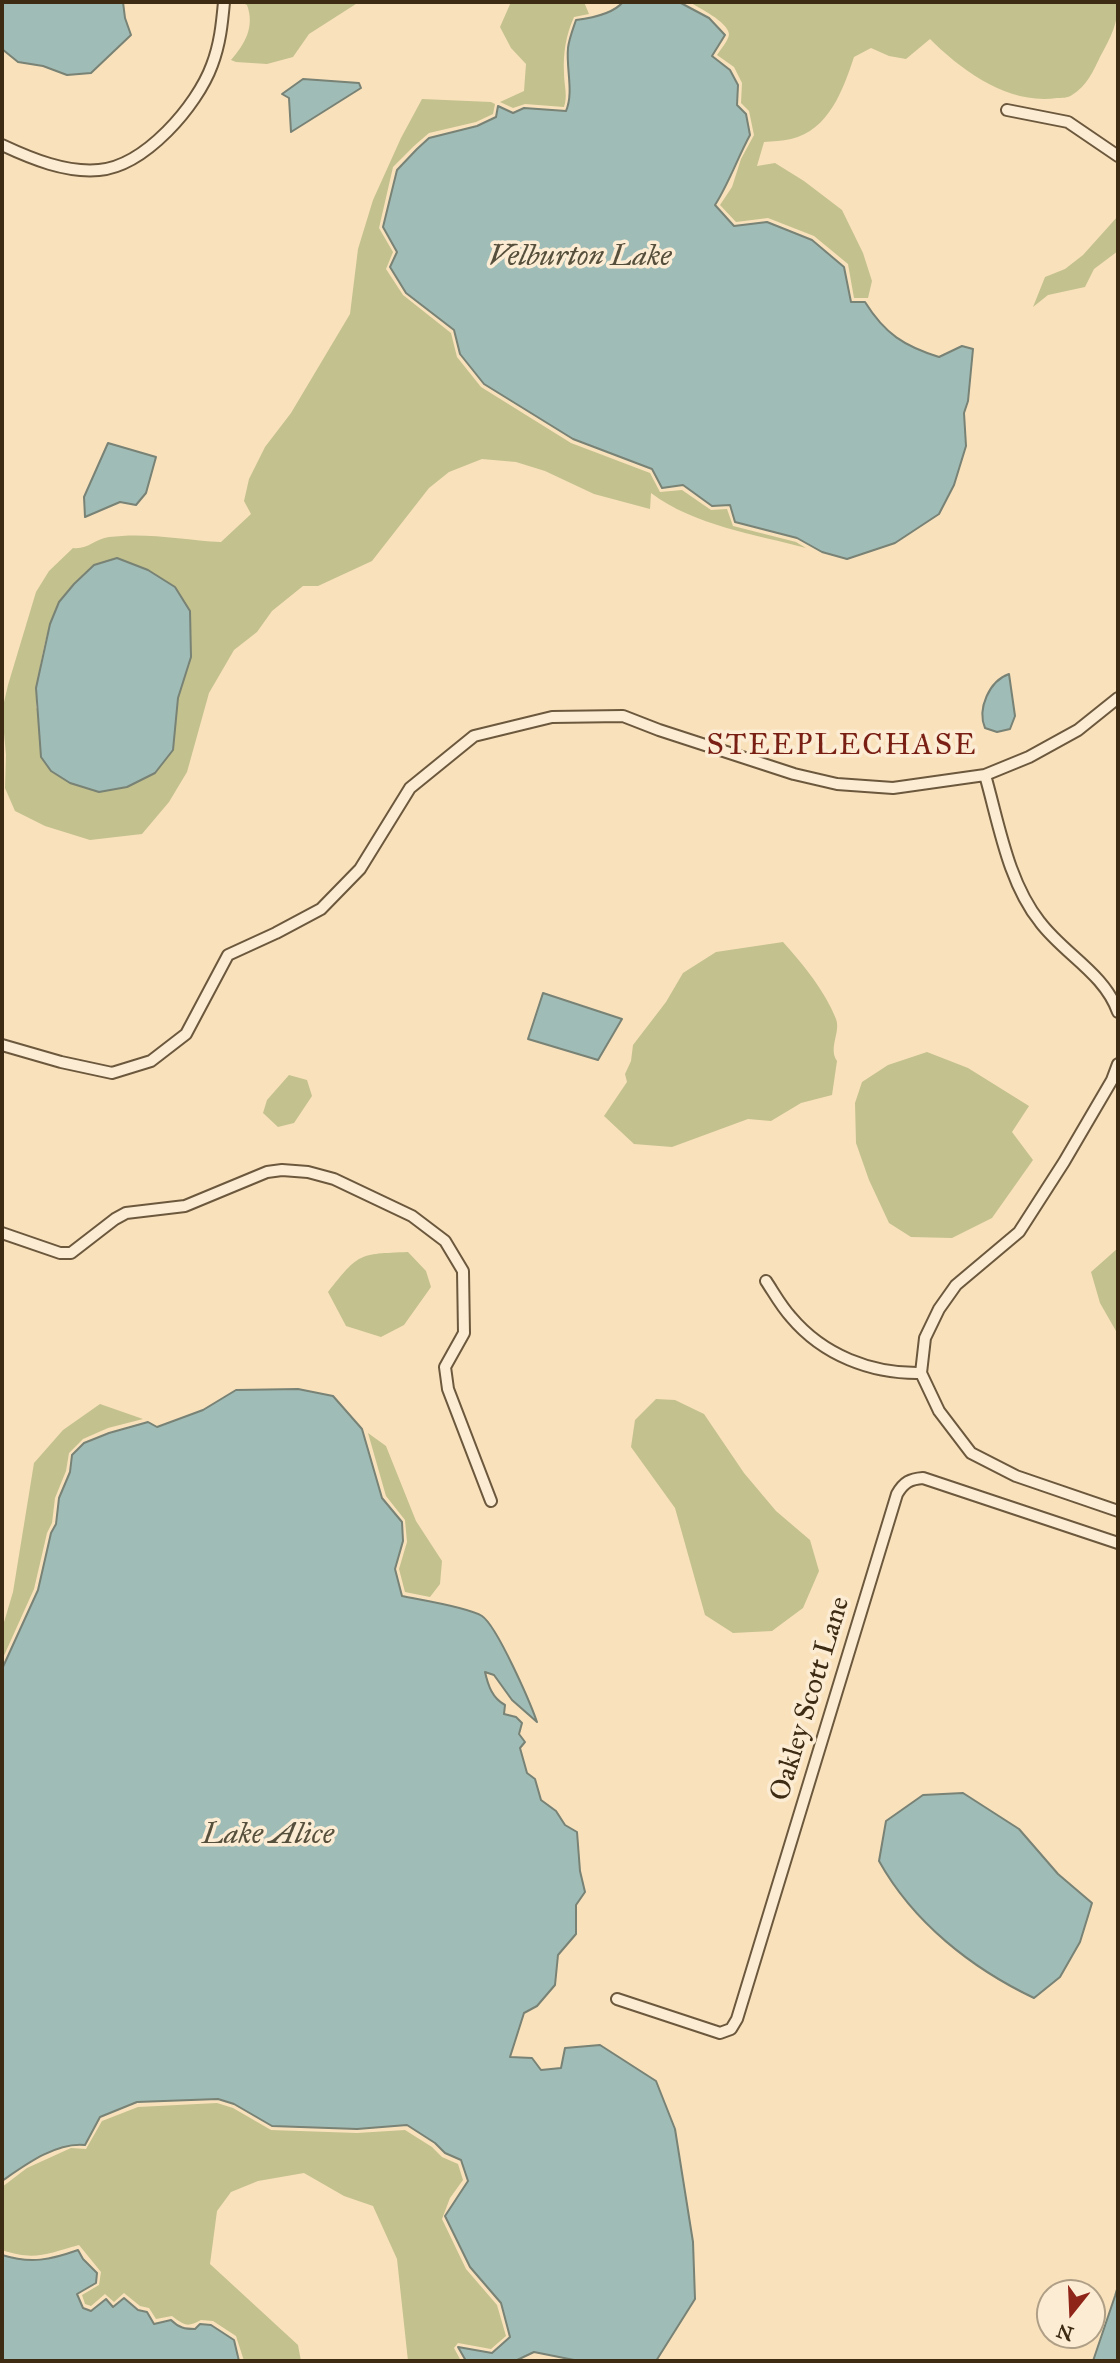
<!DOCTYPE html>
<style>
body{margin:0}
#map{position:relative;width:1120px;height:2363px;overflow:hidden;background:#f9e1bc;font-family:"IM FELL Great Primer",serif}
canvas{display:block}
.frame{position:absolute;inset:0;border:4px solid #3d2b13;pointer-events:none}
.north{position:absolute;left:1036px;top:2279px;width:70px;height:70px;box-sizing:border-box;background:#fbecd3;border:2px solid #af9f86;border-radius:50%;rotate:198deg;font-size:19px;font-weight:700;line-height:28px;text-align:center;color:#3d2b13}
.north::after{content:'';display:block;margin:auto;width:24px;height:32px;background:#8f2418;clip-path:polygon(50% 0,100% 100%,50% 72%,0 100%)}
</style>
<div id="map">
<canvas width="1120" height="2363"></canvas>
<div class="frame"></div>
<div class="north">N</div>
</div>
<script>
const c = document.querySelector('canvas').getContext('2d');
c.lineJoin = 'round';
function fill(path, color) { c.fillStyle = color; c.fill(path, 'evenodd'); }
function trace(path, color, width, dash) { c.strokeStyle = color; c.lineWidth = width; c.lineCap = dash ? 'butt' : 'round'; c.setLineDash(dash || []); c.stroke(path); }
function drawText(font, color, halo, rows, align = 'center') {
  c.font = font + ' "IM FELL Great Primer",serif'; c.lineWidth = 7; c.setLineDash([]); c.textBaseline = 'middle'; c.strokeStyle = halo; c.fillStyle = color; for (const [text, x, y, turn = 0] of rows) {
    c.save(); c.translate(x, y); c.rotate((+turn || 0) * Math.PI / 180); c.textAlign = isNaN(turn) ? turn : align; if (halo) c.strokeText(text, 0, 0); c.fillText(text, 0, 0); c.restore();
  }
}
fill(new Path2D(`
 M 241,2 L 359,2 L 309,34 L 293,57 L 267,64 L 236,62 L 231,60 C 245,44 255,27 247,5 Z
 M 511,2 L 584,2 L 589,14 L 574,17 C 566,35 563,53 564,73 C 564,85 568,96 564,107 L 525,104 L 513,108 L 500,102 L 524,91 L 526,64 L 511,48 L 500,27 Z
 M 689,2 L 1118,2 C 1118,24 1111,37 1100,57 C 1094,70 1086,87 1072,95 C 1068,98 1061,98 1057,98 C 1009,105 962,71 930,39 L 906,59 L 889,56 L 871,48 L 854,57 C 843,90 829,130 791,139 C 782,141 773,141 764,142 L 757,166 L 775,163 L 804,181 L 842,210 L 863,253 L 872,281 L 868,298 L 854,298 L 848,264 L 814,236 L 768,218 L 736,222 L 720,205 L 732,187 L 741,159 L 754,135 L 749,111 L 741,103 L 742,83 L 734,67 L 717,55 C 720,50 729,40 729,34 C 728,22 698,7 689,2 Z
 M 422,99 L 491,102 L 495,104 L 493,114 L 476,122 L 429,133 L 414,146 L 393,167 L 379,228 L 393,252 L 386,269 L 403,295 L 451,333 L 457,357 L 481,387 L 571,443 L 650,473 L 660,492 L 682,490 L 711,510 L 727,509 L 733,526 L 796,542 L 806,548 C 755,534 695,526 651,493 L 650,509 L 594,494 L 545,471 L 516,462 L 482,459 L 449,472 L 429,488 L 372,561 L 318,586 L 303,586 L 272,611 L 257,632 L 234,650 L 209,693 L 187,772 L 169,802 L 142,834 L 90,840 L 45,826 L 15,811 L 5,788 L 6,755 L 2,711 L 8,685 L 36,592 L 49,571 L 73,548 C 87,550 95,539 109,537 C 146,532 184,540 221,542 L 251,514 L 244,501 L 249,479 L 265,447 L 291,413 L 350,314 L 358,249 L 373,200 L 401,138 ZM 94,565 L 191,657 L 178,698 L 173,750 L 36,708 C 36,680 46,624 60,601 C 69,587 82,576 94,565 Z
 M 1118,216 L 1118,251 L 1094,269 L 1085,287 L 1048,295 L 1033,307 L 1045,277 L 1065,269 L 1083,255 Z
 M 783,942 C 803,964 825,991 836,1019 C 841,1032 828,1048 837,1061 L 832,1095 L 801,1103 L 771,1121 L 748,1119 L 672,1147 L 634,1144 L 604,1116 L 627,1082 L 625,1074 L 631,1061 L 633,1045 L 666,1002 L 683,973 L 716,952 Z
 M 927,1052 L 968,1068 L 1029,1106 L 1012,1132 L 1033,1160 L 992,1218 L 952,1238 L 911,1237 L 889,1223 L 869,1180 L 856,1143 L 855,1103 L 862,1082 L 888,1065 Z
 M 289,1075 L 307,1080 L 312,1096 L 294,1123 L 278,1127 L 263,1113 L 267,1100 Z
 M 1118,1248 L 1118,1332 L 1116,1331 L 1100,1303 L 1091,1272 Z
 M 408,1252 L 426,1271 L 431,1287 L 404,1325 L 381,1337 L 346,1326 L 328,1292 C 359,1253 358,1254 408,1252 Z
 M 656,1399 L 675,1400 L 704,1414 L 744,1473 L 776,1511 L 810,1540 L 819,1571 L 803,1608 L 772,1631 L 733,1633 L 705,1615 L 675,1508 L 631,1447 L 635,1420 Z
 M 100,1404 L 143,1419 L 108,1428 L 83,1439 L 69,1453 L 66,1471 L 55,1498 L 52,1523 L 47,1533 L 34,1589 L 2,1660 L 2,1629 L 13,1592 L 34,1463 L 63,1430 Z
 M 368,1433 L 386,1446 L 416,1521 L 442,1561 L 440,1584 L 430,1597 L 405,1592 L 399,1569 L 407,1542 L 405,1520 L 386,1496 Z
 M 217,2103 L 233,2108 L 271,2130 L 357,2133 L 405,2130 L 432,2147 L 442,2157 L 458,2164 L 463,2180 L 450,2198 L 442,2219 L 466,2269 L 497,2305 L 506,2336 L 491,2349 L 458,2343 L 454,2348 L 461,2361 L 408,2361 L 397,2259 L 373,2206 L 344,2196 L 304,2173 L 258,2181 L 231,2192 L 217,2211 L 210,2264 L 298,2345 L 301,2361 L 244,2361 L 236,2336 L 213,2321 L 201,2320 C 187,2328 184,2325 172,2316 L 156,2319 L 149,2308 L 140,2306 L 124,2293 L 114,2302 L 105,2294 L 91,2306 L 85,2304 L 82,2295 L 99,2285 L 101,2272 L 79,2245 C 47,2254 34,2261 2,2250 L 2,2187 L 27,2168 L 71,2148 L 86,2149 L 102,2121 L 138,2107 Z`), '#c3c18d');
const water = new Path2D(`
 M 2,2 L 123,2 L 125,18 L 131,35 L 91,73 L 67,75 L 43,66 L 18,62 L 2,49 Z
 M 623,2 L 679,2 L 709,18 L 725,35 L 712,56 L 730,70 L 738,85 L 737,105 L 746,114 L 750,135 C 737,159 729,183 715,205 L 734,226 L 767,222 L 812,240 L 844,267 L 851,302 L 865,302 C 885,334 904,346 939,357 L 962,346 L 973,349 L 968,401 L 964,413 L 966,446 L 954,485 L 939,514 L 895,543 L 847,559 L 822,552 L 797,538 L 735,522 L 730,505 L 712,506 L 683,485 L 662,488 L 652,469 L 573,439 L 484,384 L 460,354 L 454,330 L 406,293 L 390,267 L 397,252 L 383,227 L 397,170 L 417,149 L 429,138 L 477,126 L 496,117 L 498,106 L 513,113 L 524,108 L 566,111 C 574,92 566,69 568,48 C 569,39 573,29 576,20 C 592,18 613,14 623,2 Z
 M 303,79 L 359,83 L 361,88 L 291,132 L 289,98 L 282,94 Z
 M 108,443 L 156,457 L 146,493 L 136,505 L 120,502 L 85,517 L 84,497 Z
 M 117,558 L 148,570 L 175,587 L 190,611 L 191,657 L 178,698 L 173,750 L 155,773 L 127,787 L 99,792 L 70,783 L 51,771 L 41,757 L 36,688 L 50,624 L 59,602 L 74,584 L 94,565 Z
 M 1009,674 L 1015,716 L 1010,729 L 997,732 L 985,728 C 977,709 989,681 1009,674 Z
 M 543,993 L 622,1019 L 598,1060 L 528,1039 Z
 M 298,1389 L 333,1396 L 362,1429 L 382,1498 L 402,1522 L 403,1541 L 395,1569 L 402,1596 C 421,1600 468,1607 482,1616 C 497,1626 530,1702 537,1722 L 512,1700 L 494,1675 L 485,1672 C 488,1685 492,1698 505,1705 L 504,1714 L 516,1717 L 522,1723 L 519,1734 L 525,1742 L 520,1748 L 527,1773 L 535,1779 L 541,1800 L 556,1811 L 565,1825 L 577,1832 L 580,1871 L 585,1892 L 576,1905 L 576,1934 L 558,1955 L 555,1985 L 537,2006 L 524,2013 L 510,2057 L 532,2058 L 541,2070 L 561,2068 L 565,2048 L 600,2045 L 656,2081 L 675,2129 L 693,2242 L 695,2299 L 656,2361 L 579,2361 L 534,2352 L 515,2361 L 466,2361 L 458,2347 L 492,2353 L 510,2337 L 501,2303 L 470,2267 L 445,2216 L 468,2181 L 461,2160 L 445,2153 L 435,2143 L 407,2125 L 357,2129 L 272,2126 L 234,2104 L 218,2099 L 137,2102 L 100,2117 L 85,2145 C 56,2142 25,2165 2,2181 L 2,1669 L 38,1590 L 51,1533 L 56,1524 L 59,1498 L 70,1472 L 72,1455 L 84,1443 L 109,1433 L 148,1422 L 157,1427 L 203,1410 L 236,1390 Z
 M 963,1793 L 1019,1829 L 1058,1874 L 1092,1903 L 1080,1942 L 1060,1977 L 1034,1998 C 971,1968 913,1922 879,1861 L 886,1821 L 923,1795 Z
 M 78,2250 L 83,2259 L 97,2273 L 96,2283 L 77,2294 L 83,2308 L 91,2311 L 106,2299 L 113,2307 L 124,2298 L 138,2310 L 147,2312 L 154,2324 L 171,2320 C 179,2328 185,2329 195,2329 L 200,2324 L 211,2325 L 234,2340 L 239,2361 L 2,2361 L 2,2255 C 31,2264 50,2260 78,2250 Z
 M 1118,2286 L 1118,2361 L 1093,2361 L 1115,2296 Z`);
fill(water, '#a0bcb7');
trace(water, '#788275', 2);
const street = new Path2D(`
 M 1007,110 L 1068,122 L 1118,156
 M 2,145 C 32,159 66,173 99,170 C 145,166 197,106 212,65 C 220,44 222,24 224,2
 M 985,775 C 999,824 1008,882 1040,922 C 1064,954 1104,973 1118,1012
 M 2,1045 L 61,1062 L 112,1073 L 151,1061 L 186,1034 L 228,955 L 276,933 L 321,909 L 360,869 L 410,788 L 474,736 L 552,717 L 623,716 L 659,730 L 794,774 L 837,784 L 893,788 L 985,775 L 1029,757 L 1078,730 L 1118,698
 M 1118,1064 L 1112,1080 L 1064,1162 L 1019,1232 L 956,1285 L 939,1309 L 925,1338 L 921,1373 L 939,1411 L 971,1453 L 1016,1476 L 1118,1511
 M 2,1233 L 60,1253 L 71,1253 L 115,1219 L 126,1213 L 185,1206 L 267,1172 L 282,1170 L 308,1172 L 334,1179 L 412,1216 L 445,1241 L 463,1271 L 464,1333 L 445,1367 L 448,1389 L 491,1501
 M 766,1281 C 774,1293 781,1306 791,1317 C 823,1355 871,1374 921,1373
 M 617,1999 L 720,2033 L 731,2029 L 737,2019 L 897,1494 C 904,1482 910,1479 923,1478 L 1118,1543`);
trace(street, '#6c583d', 14);
trace(street, '#fbecd3', 10);
drawText('28px', '#3d2b13', '#fbecd3', [
 ["Oakley Scott Lane",811,1699,-73]
]);
drawText('italic 30px', '#564f3c', '#fbecd3', [
 ["Velburton Lake",580,258],
 ["Lake Alice",268,1836]
]);
c.letterSpacing = '2px';
drawText('30px', '#7a1f14', '#fbecd3', [
 ["STEEPLECHASE",842,747]
]);
c.letterSpacing = '0px';
</script>
